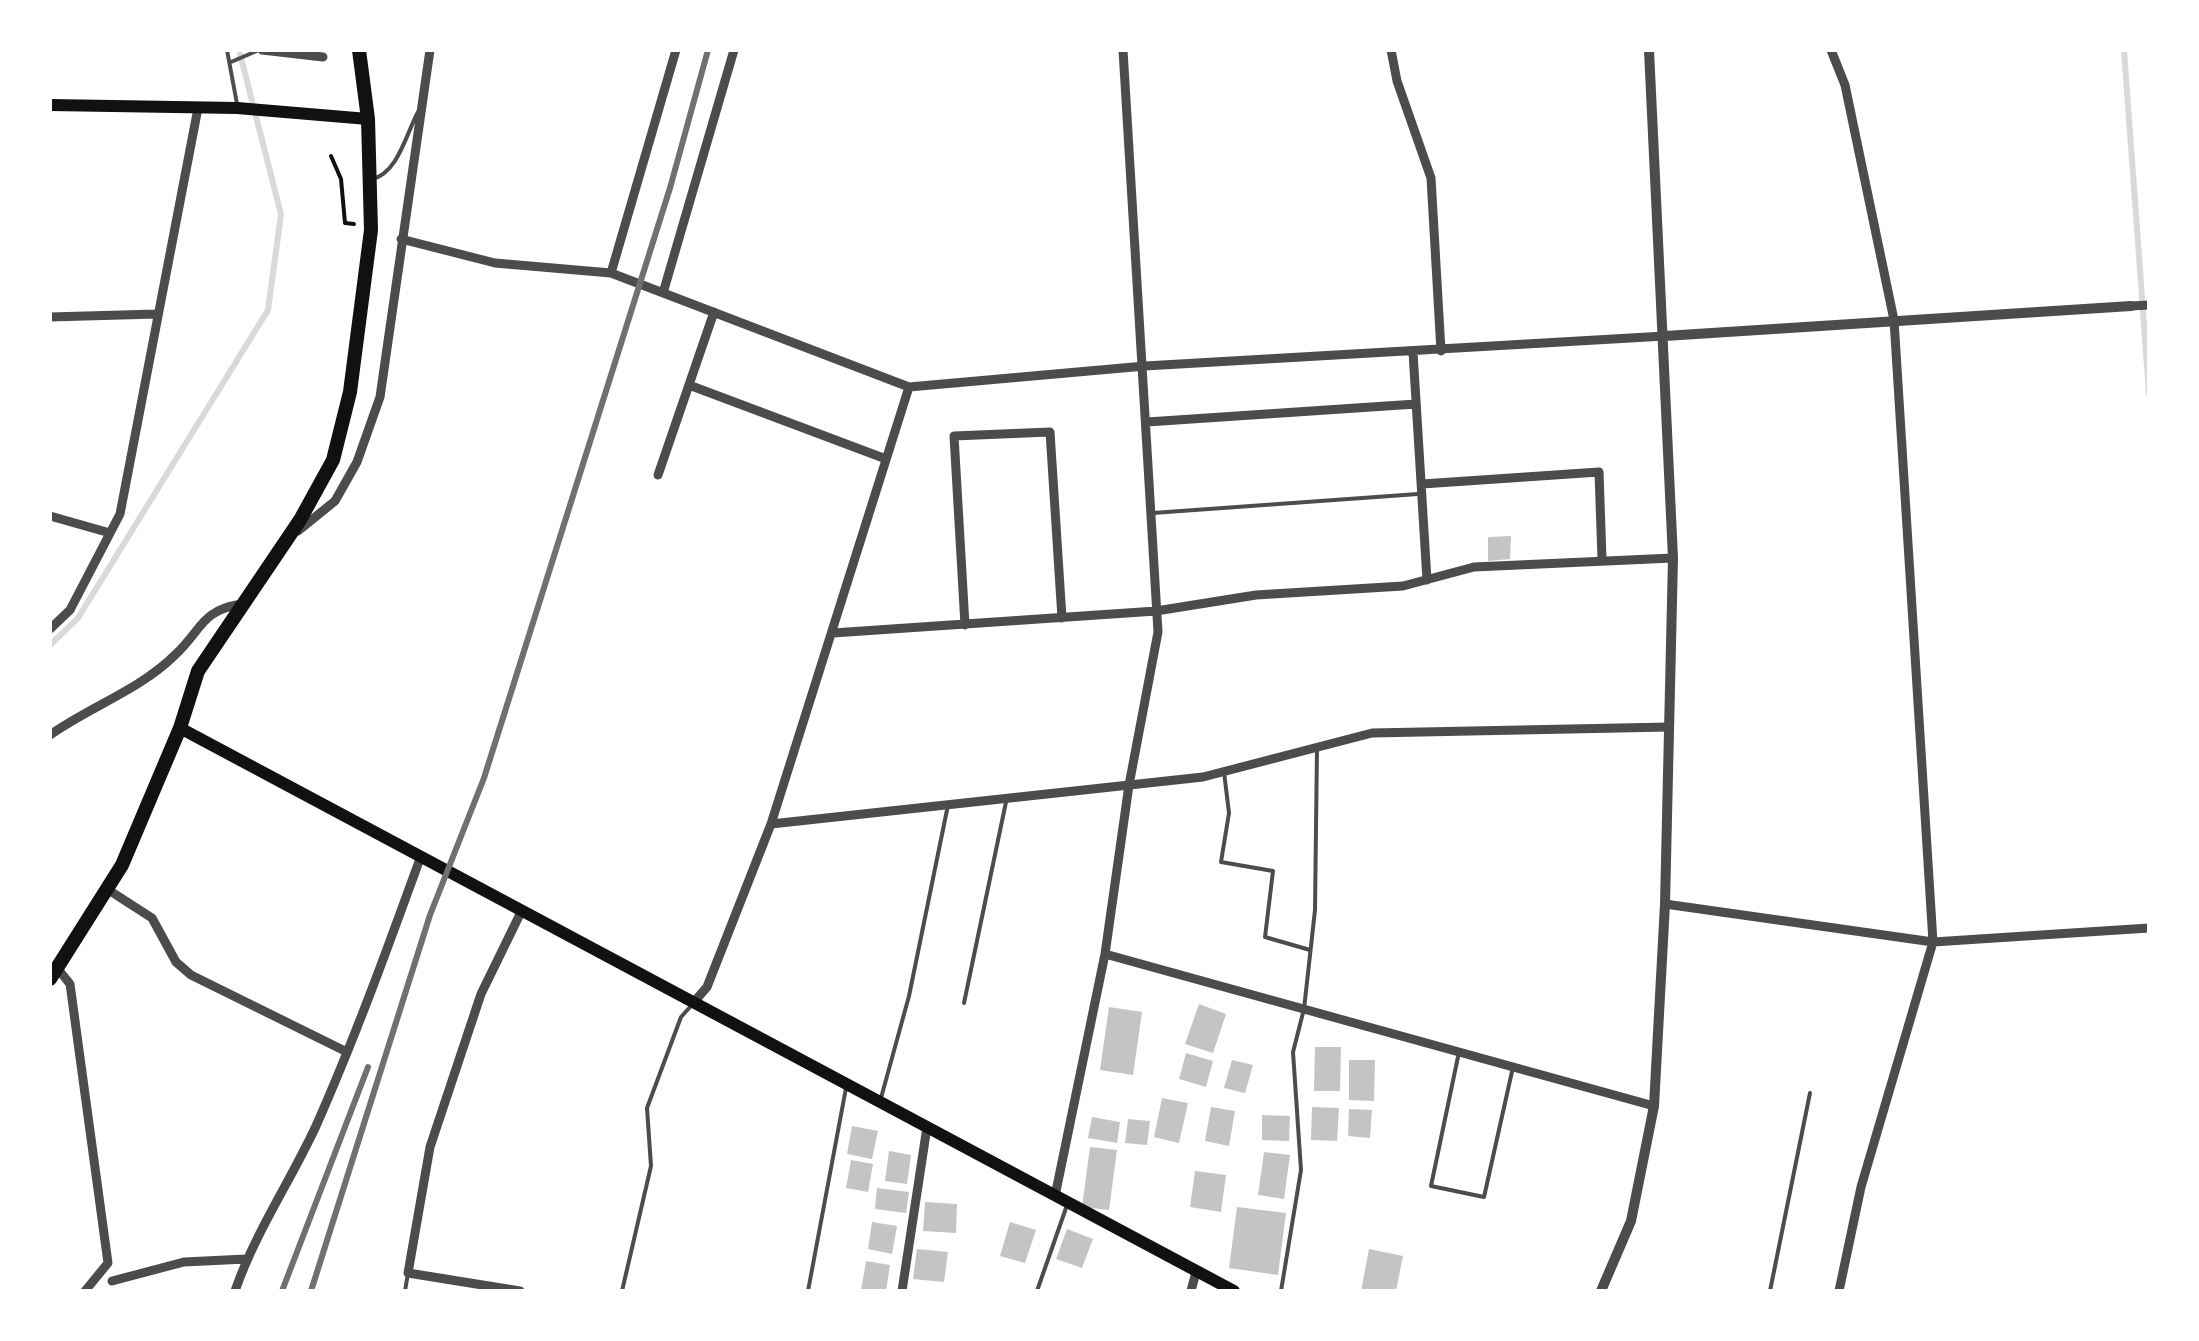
<!DOCTYPE html>
<style>
body{margin:0}
#map{position:relative;width:2199px;height:1341px;overflow:hidden;background:#fff;font-family:Spectral,serif}
canvas{display:block}
.frame{position:absolute;inset:0;border:52px solid #fff;pointer-events:none}
</style>
<div id="map">
<canvas width="2199" height="1341"></canvas>
<div class="frame"></div>
</div>
<script>
const c = document.querySelector('canvas').getContext('2d');
c.lineJoin = 'round';
function trace(path, color, width, dash) { c.strokeStyle = color; c.lineWidth = width; c.lineCap = dash ? 'butt' : 'round'; c.setLineDash(dash || []); c.stroke(path); }
function fill(path, color) { c.fillStyle = color; c.fill(path, 'evenodd'); }
trace(new Path2D(`
 M 2124,50 L 2149,394
 M 50,645 L 78,618 L 268,310 L 281,214 L 239,50`), '#d9d9d9', 6);
fill(new Path2D(`
 M 1511,536 L 1510,559 L 1488,561 L 1488,537 Z
 M 1199,1004 L 1226,1014 L 1213,1053 L 1185,1044 Z
 M 1109,1007 L 1142,1012 L 1133,1075 L 1100,1070 Z
 M 1315,1047 L 1341,1047 L 1340,1091 L 1314,1091 Z
 M 1186,1053 L 1213,1061 L 1206,1087 L 1179,1079 Z
 M 1232,1060 L 1253,1065 L 1245,1093 L 1224,1088 Z
 M 1349,1060 L 1375,1060 L 1374,1101 L 1349,1100 Z
 M 1162,1098 L 1188,1103 L 1179,1143 L 1154,1137 Z
 M 1211,1107 L 1235,1111 L 1229,1146 L 1205,1141 Z
 M 1312,1107 L 1339,1108 L 1337,1141 L 1311,1140 Z
 M 1349,1109 L 1372,1110 L 1370,1138 L 1348,1136 Z
 M 1262,1115 L 1290,1116 L 1289,1141 L 1262,1140 Z
 M 1092,1117 L 1120,1122 L 1117,1143 L 1088,1138 Z
 M 1128,1119 L 1150,1121 L 1147,1145 L 1125,1143 Z
 M 852,1126 L 878,1131 L 872,1159 L 847,1154 Z
 M 1090,1147 L 1117,1150 L 1109,1210 L 1082,1207 Z
 M 889,1151 L 911,1155 L 907,1184 L 885,1181 Z
 M 1264,1152 L 1290,1155 L 1284,1199 L 1258,1195 Z
 M 851,1160 L 873,1164 L 868,1192 L 846,1188 Z
 M 1195,1171 L 1226,1175 L 1221,1212 L 1190,1207 Z
 M 877,1188 L 909,1192 L 906,1213 L 875,1209 Z
 M 925,1202 L 957,1204 L 956,1233 L 923,1231 Z
 M 1237,1207 L 1286,1213 L 1278,1275 L 1229,1268 Z
 M 872,1222 L 897,1226 L 892,1254 L 868,1249 Z
 M 1010,1222 L 1036,1230 L 1025,1263 L 1000,1256 Z
 M 1067,1229 L 1093,1239 L 1082,1268 L 1056,1259 Z
 M 917,1249 L 948,1252 L 944,1282 L 913,1279 Z
 M 1369,1249 L 1403,1256 L 1396,1291 L 1361,1291 Z
 M 866,1261 L 890,1265 L 886,1291 L 861,1291 Z`), '#c4c4c4');
trace(new Path2D(`
 M 331,156 L 341,179 L 345,223 L 354,224`), '#111', 4);
trace(new Path2D(`
 M 227,50 L 237,104
 M 231,62 L 259,50
 M 372,179 C 398,173 406,134 418,112
 M 1153,513 L 1418,494
 M 1224,772 L 1229,813 L 1221,862 L 1273,871 L 1265,937 L 1310,950
 M 964,1003 L 1006,802
 M 1459,1052 L 1431,1186 L 1484,1197 L 1513,1067
 M 881,1098 L 909,996 L 948,805
 M 405,1291 L 408,1273
 M 622,1291 L 651,1166 L 647,1108 L 681,1017 L 691,1006
 M 808,1291 L 846,1088
 M 1037,1291 L 1066,1208
 M 1281,1291 L 1301,1170 L 1293,1052 L 1304,1009 L 1315,910 L 1317,747
 M 1770,1291 L 1810,1093`), '#4c4c4c', 4);
trace(new Path2D(`
 M 262,50 L 323,57
 M 1391,50 L 1397,81 L 1431,178 L 1441,351
 M 1831,50 L 1845,85 L 1894,320 L 1933,942 L 1861,1187 L 1839,1291
 M 401,239 L 495,263 L 611,273 L 909,387 L 1145,366 L 1665,336
 M 611,273 L 676,50
 M 663,293 L 734,50
 M 2131,306 L 2149,305
 M 50,317 L 157,314
 M 1413,352 L 1427,580
 M 689,385 L 886,459
 M 1147,422 L 1416,404
 M 658,475 L 714,312
 M 1422,484 L 1599,472 L 1602,559
 M 50,516 L 110,533
 M 298,531 L 335,501 L 357,462 L 380,397 L 430,50
 M 965,625 L 954,436 L 1050,432 L 1062,618
 M 50,629 L 70,610 L 120,514 L 198,108
 M 833,633 L 1156,611 L 1256,595 L 1403,586 L 1474,567 L 1673,558
 M 50,735 C 91,706 140,690 176,654 C 203,628 201,611 241,604
 M 771,824 L 1203,777 L 1372,733 L 1669,727
 M 107,889 L 152,918 L 176,962 L 191,975 L 347,1052
 M 1665,904 L 1933,942 L 2149,928
 M 1105,954 L 1654,1106
 M 58,969 L 70,984 L 108,1263 L 85,1291
 M 694,1002 L 707,987 L 771,824 L 909,387
 M 1055,1196 L 1105,954 L 1129,785 L 1158,632 L 1123,50
 M 112,1281 L 184,1262 L 246,1259
 M 235,1291 C 255,1233 290,1182 316,1126 C 355,1038 388,947 421,856
 M 520,1291 L 408,1273 L 430,1147 L 481,994 L 522,910
 M 902,1291 L 927,1127
 M 1191,1291 L 1196,1272`), '#4c4c4c', 9);
trace(new Path2D(`
 M 1665,336 L 2131,306
 M 1601,1291 L 1631,1221 L 1654,1106 L 1665,904 L 1673,558 L 1649,50`), '#4c4c4c', 10);
trace(new Path2D(`
 M 50,105 L 237,108 L 368,119
 M 180,728 L 1234,1291`), '#111', 12);
trace(new Path2D(`
 M 50,979 L 122,865 L 180,728 L 198,671 L 300,520 L 333,460 L 350,392 L 371,230 L 368,119 L 359,50`), '#111', 14);
trace(new Path2D(`
 M 282,1291 L 368,1067
 M 311,1291 L 430,915 L 484,778 L 670,188 L 708,50`), '#707070', 6);
</script>
